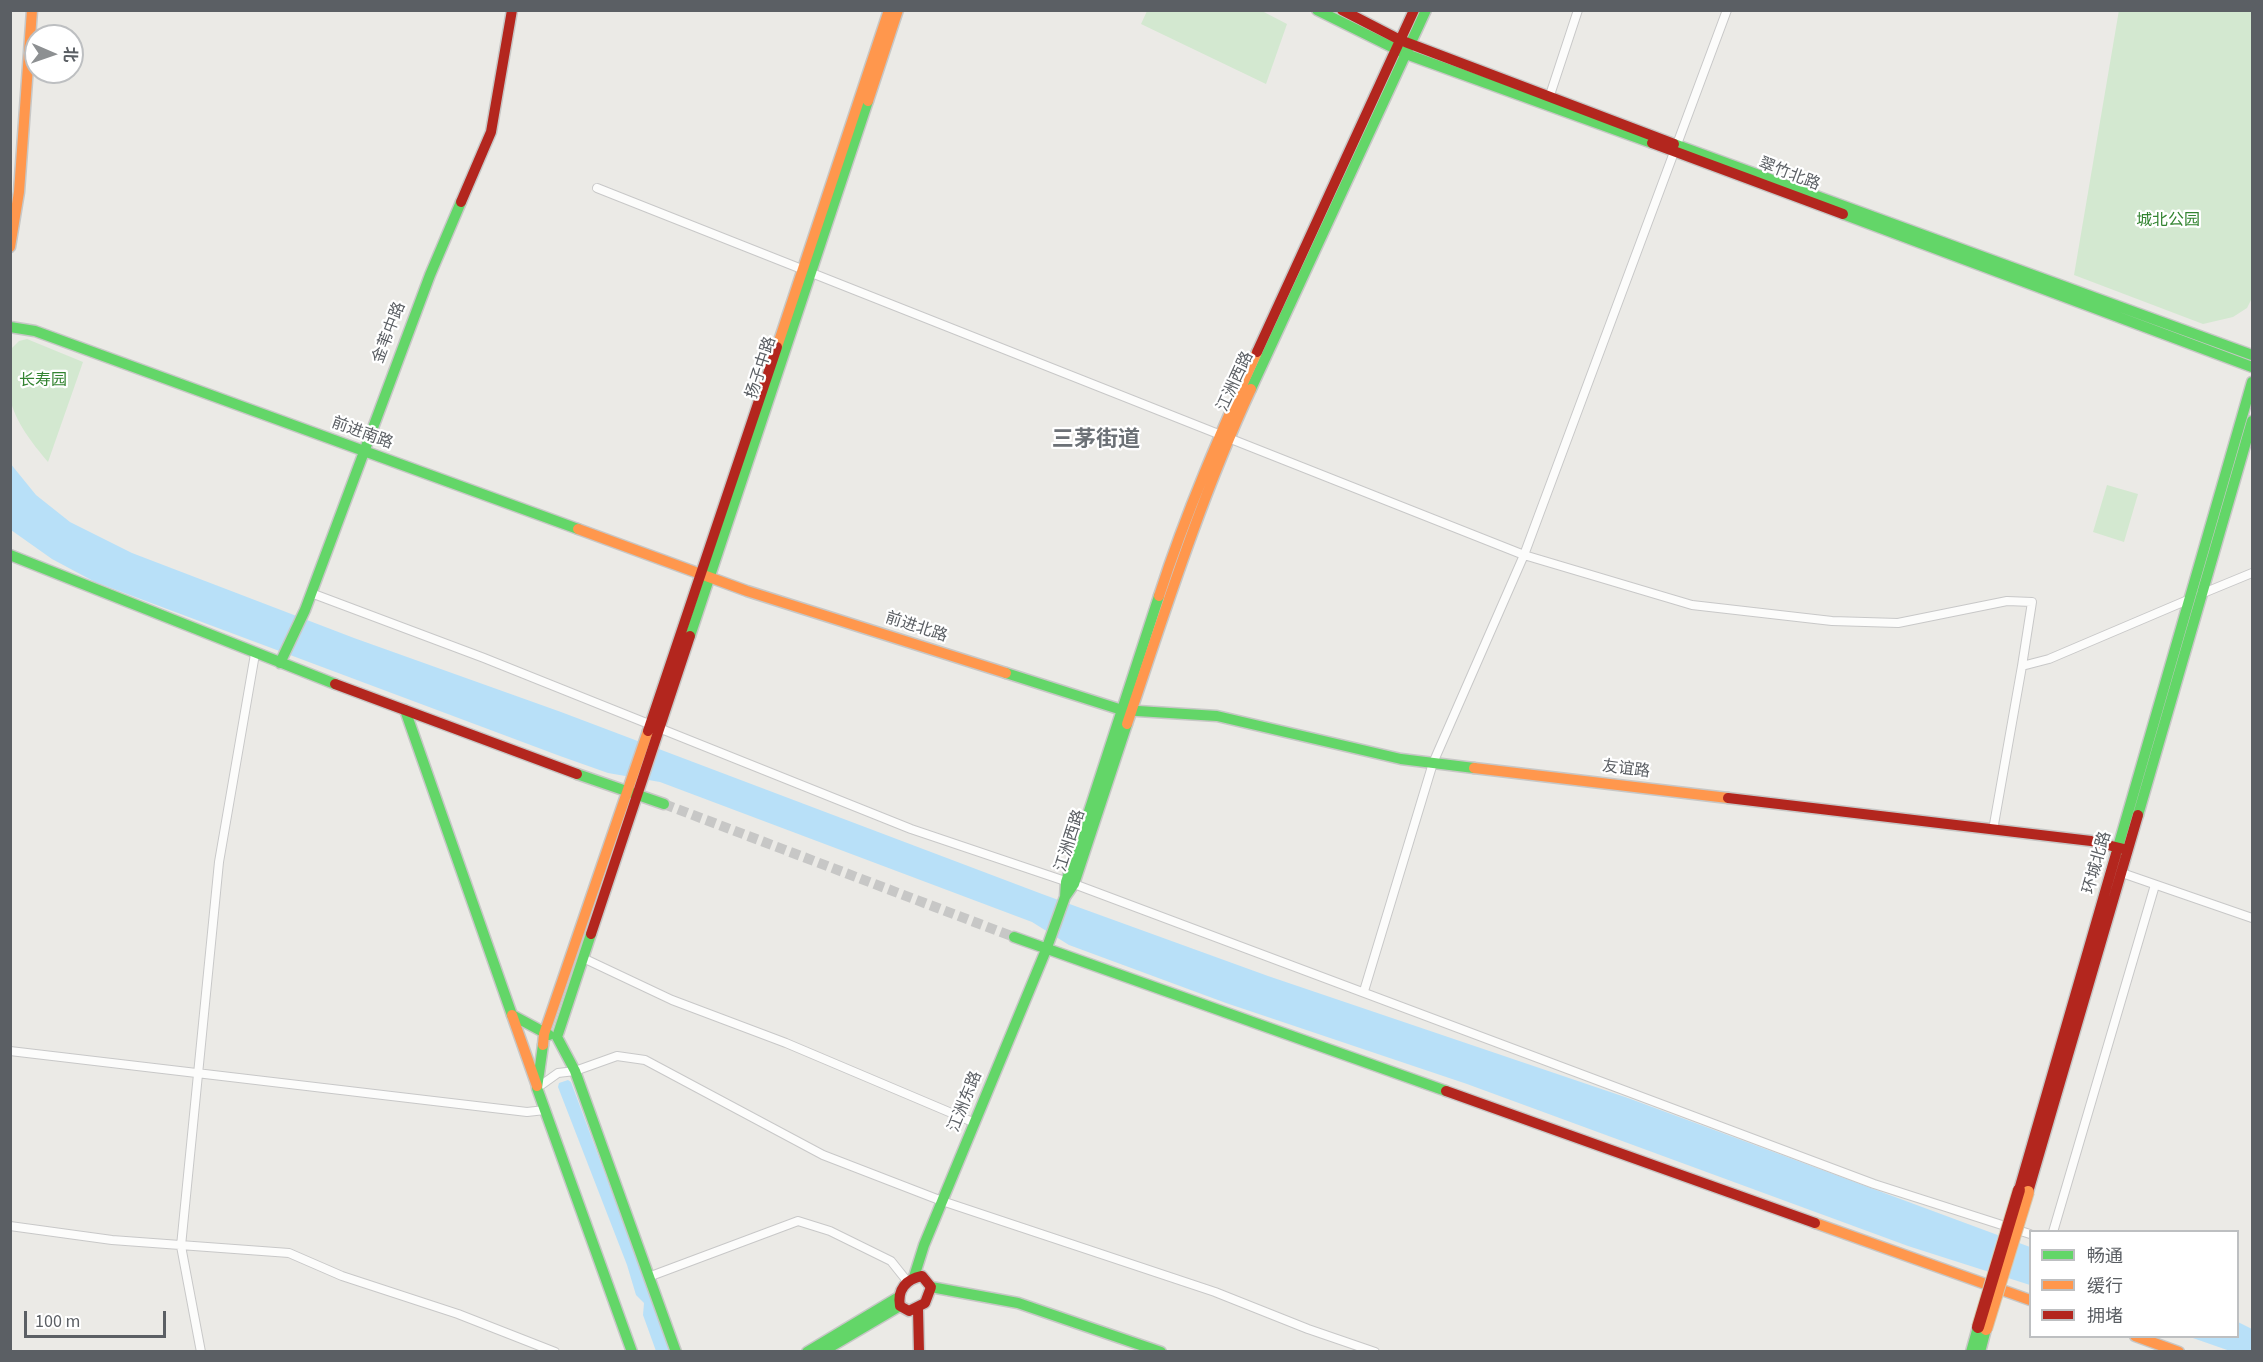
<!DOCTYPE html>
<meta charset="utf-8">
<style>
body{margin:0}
#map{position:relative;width:2263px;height:1362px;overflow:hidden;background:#ebeae6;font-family:"Source Sans 3","Noto Sans SC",sans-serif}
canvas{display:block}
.frame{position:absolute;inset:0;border:12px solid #5b5f64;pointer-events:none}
.legend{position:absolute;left:2029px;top:1230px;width:210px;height:108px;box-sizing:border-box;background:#fff;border:2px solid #bdbfc1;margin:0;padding:8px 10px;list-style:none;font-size:18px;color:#5b5f64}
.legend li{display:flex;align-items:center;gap:12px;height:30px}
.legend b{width:30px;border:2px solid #bdbfc1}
.north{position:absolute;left:24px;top:24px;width:60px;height:60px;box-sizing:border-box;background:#fff;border:2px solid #bdbfc1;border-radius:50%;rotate:92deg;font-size:16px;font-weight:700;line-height:24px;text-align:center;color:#5b5f64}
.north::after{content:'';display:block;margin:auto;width:21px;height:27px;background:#8d9092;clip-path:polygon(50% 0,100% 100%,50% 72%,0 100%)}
.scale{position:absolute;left:24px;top:1311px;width:142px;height:27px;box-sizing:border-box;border:3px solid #5b5f64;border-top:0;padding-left:8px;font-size:18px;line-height:21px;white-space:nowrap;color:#5b5f64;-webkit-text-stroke:4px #fff;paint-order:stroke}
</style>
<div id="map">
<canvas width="2263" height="1362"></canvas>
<div class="frame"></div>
<ul class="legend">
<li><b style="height:8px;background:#63d668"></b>畅通</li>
<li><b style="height:8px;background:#ff974d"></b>缓行</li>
<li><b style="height:8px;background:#b3261e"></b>拥堵</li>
</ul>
<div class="north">北</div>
<div class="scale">100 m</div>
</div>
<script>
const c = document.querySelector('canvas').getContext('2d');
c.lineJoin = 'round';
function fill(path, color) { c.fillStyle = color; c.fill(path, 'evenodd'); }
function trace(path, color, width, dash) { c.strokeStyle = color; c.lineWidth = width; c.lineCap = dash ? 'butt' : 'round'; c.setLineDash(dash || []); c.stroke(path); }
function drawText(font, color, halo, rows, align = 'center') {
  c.font = font + ' "Source Sans 3","Noto Sans SC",sans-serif'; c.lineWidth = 4.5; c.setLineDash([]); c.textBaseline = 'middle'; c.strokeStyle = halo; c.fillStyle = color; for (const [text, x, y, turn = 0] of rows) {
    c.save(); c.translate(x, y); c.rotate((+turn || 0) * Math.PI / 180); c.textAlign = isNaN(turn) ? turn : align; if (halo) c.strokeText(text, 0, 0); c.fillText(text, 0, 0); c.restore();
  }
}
fill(new Path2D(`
 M 2119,10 L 2252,11 L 2252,298 L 2247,308 L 2233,317 L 2203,324 L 2074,275 Z
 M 1262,11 L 1287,24 L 1266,84 L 1141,24 L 1147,11 Z
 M 27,339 L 83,362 L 48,462 C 33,444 14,421 10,397 C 8,382 10,365 11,349 L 19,341 Z
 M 2107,485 L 2138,494 L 2124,542 L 2093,532 Z`), '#d3e8d0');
fill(new Path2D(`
 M 10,463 L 36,495 L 70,522 L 132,553 L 354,638 L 561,712 L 1042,894 L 1268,976 L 1628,1098 L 2030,1247 L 2030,1285 L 1908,1246 L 1467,1084 L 1226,1003 L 1069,945 L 1032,922 L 660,782 L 608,773 L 560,756 L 95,582 L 52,559 L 11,530 Z
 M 568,1080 L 571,1082 L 671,1351 L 656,1351 L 643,1315 L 644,1303 L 636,1295 L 627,1265 L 558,1087 L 559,1083 Z
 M 2238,1322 L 2252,1329 L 2252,1351 L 2230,1351 L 2190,1337 L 2238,1336 Z`), '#b8e0f8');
trace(new Path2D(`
 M 664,804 L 1014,937`), '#c7c7c6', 10, [10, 5]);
const street = new Path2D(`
 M 1549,98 L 1578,10
 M 597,188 L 1524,555 L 1692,605 L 1832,621 L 1898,623 L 2007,601 L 2032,602 L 2022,666
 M 311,593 L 484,658 L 911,829 L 1074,884 L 1874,1184 L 2030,1234
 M 2201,594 L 2252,573
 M 1993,830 L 2022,666 L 2049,659 L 2190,599
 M 2122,873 L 2252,918
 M 583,958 L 672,1000 L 786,1043 L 975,1123
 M 1364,991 L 1433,763 L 1524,555 L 1727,10
 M 10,1051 L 527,1112 L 545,1110
 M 537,1088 L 558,1073 L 575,1071 L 617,1056 L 645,1060 L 823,1155 L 942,1201 L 1215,1292 L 1308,1329 L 1375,1352
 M 10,1226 L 112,1240 L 289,1253 L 342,1276 L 458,1314 L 555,1352
 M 2053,1232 L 2155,885
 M 651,1276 L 798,1221 L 830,1231 L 891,1261 L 907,1281
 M 201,1352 L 181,1246 L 219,862 L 255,654`);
const fast = new Path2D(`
 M 1317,10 L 1406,54 L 1652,143
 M 1674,144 L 2252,355
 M 1843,214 L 2252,367
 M 10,327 L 35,331 L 578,529
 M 1251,389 L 1426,10
 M 10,555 L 335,684
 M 690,636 L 868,101
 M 280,663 L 305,610 L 430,275 L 461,202
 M 1006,673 L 1122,710 L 1217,716 L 1401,759 L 1474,768
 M 405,710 L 512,1015 L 549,1035
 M 577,774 L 664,804
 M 2138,815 L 2252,421
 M 2116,854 L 2252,382
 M 1065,897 L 1066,882 L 1159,596
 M 591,934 L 557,1037 L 575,1071 L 676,1352
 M 1014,937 L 1446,1091
 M 543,1045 L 537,1088 L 632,1352
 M 914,1277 L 924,1245 L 1046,950 L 1065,897 L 1074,884 L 1127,724
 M 931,1287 L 1018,1303 L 1161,1352
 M 807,1352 L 897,1298
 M 822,1352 L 900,1306
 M 1971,1352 L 1978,1327
 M 1980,1352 L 1986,1329`);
const slow = new Path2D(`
 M 868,101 L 898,10
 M 10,247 L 19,192 L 32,10
 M 777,347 L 889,10
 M 578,529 L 747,591 L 1006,673
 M 1159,596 C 1186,512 1221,432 1257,352
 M 1127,724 C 1165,611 1201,497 1251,389
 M 1474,768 L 1728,798
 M 512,1015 L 537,1086
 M 543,1045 L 544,1034 L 648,731
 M 1815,1223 L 2030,1300
 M 2135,1336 L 2179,1352`);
const jam = new Path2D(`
 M 1342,10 L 1400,40 L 1674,144
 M 1652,143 L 1843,214
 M 461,202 L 491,132 L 512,10
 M 1257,352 L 1414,10
 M 335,684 L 577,774
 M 648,731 L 777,347
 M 1728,798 L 2091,841 L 2124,849
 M 591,934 L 690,636
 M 1446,1091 L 1815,1223
 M 2019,1190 L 2116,854
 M 2028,1192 L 2138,815
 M 922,1276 L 931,1287 L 925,1303 L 909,1311 L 900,1306 C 897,1290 906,1279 922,1276 Z
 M 918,1309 L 919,1352`);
trace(street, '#c8c8c8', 10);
trace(fast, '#c7c7c6', 13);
trace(slow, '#c7c7c6', 13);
trace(jam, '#c7c7c6', 13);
trace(street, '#fcfcfb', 8);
trace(fast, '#63d668', 10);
trace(slow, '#ff974d', 10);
trace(jam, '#b3261e', 10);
const slowBridge = new Path2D(`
 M 1986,1329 L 2028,1192`);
const jamBridge = new Path2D(`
 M 1978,1327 L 2019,1190`);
trace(slowBridge, '#d4c9b2', 14, []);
trace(jamBridge, '#d4c9b2', 14, []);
trace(slowBridge, '#ff974d', 12);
trace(jamBridge, '#b3261e', 12);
drawText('16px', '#5b5f64', '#fff', [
 ["翠竹北路",1789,175,21],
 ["金苇中路",390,333,-69],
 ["扬子中路",762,368,-72],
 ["江洲西路",1236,382,-65],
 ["前进南路",362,434,20],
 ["前进北路",916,628,18],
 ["友谊路",1626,770,7],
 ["江洲西路",1071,841,-72],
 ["环城北路",2098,863,-74],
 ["江洲东路",966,1102,-68]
]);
drawText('16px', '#338431', '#fff', [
 ["城北公园",2168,221],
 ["长寿园",43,381]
]);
drawText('bold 22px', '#6c7176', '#fff', [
 ["三茅街道",1096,441]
]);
</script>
